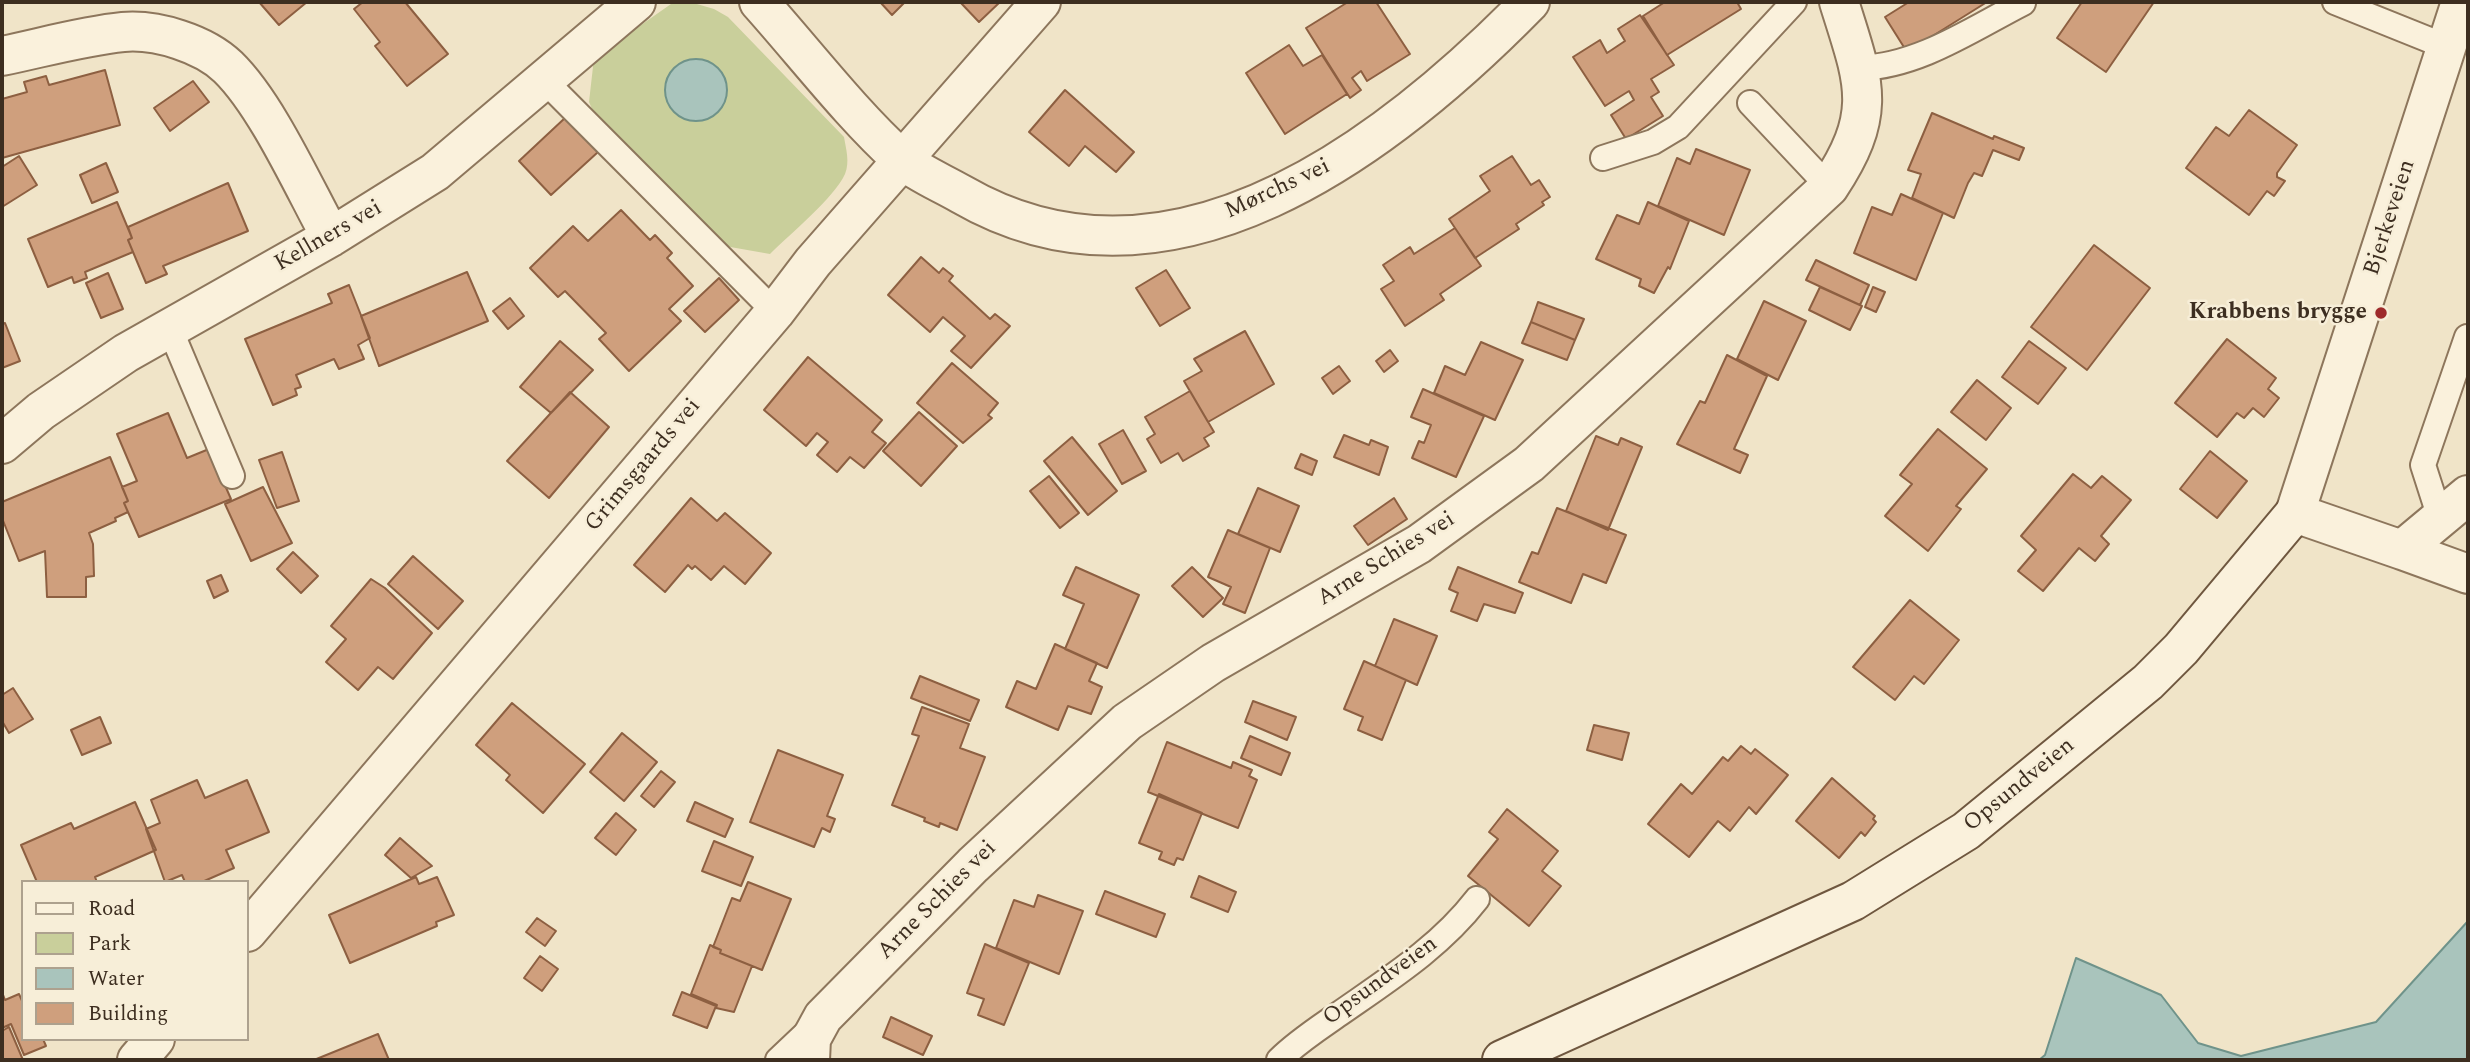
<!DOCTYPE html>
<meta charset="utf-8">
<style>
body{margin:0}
#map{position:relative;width:2470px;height:1062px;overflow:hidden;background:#f0e4c8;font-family:Spectral,serif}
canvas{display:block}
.frame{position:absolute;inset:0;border:4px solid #3d2e20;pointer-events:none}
.legend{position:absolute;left:21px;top:880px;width:228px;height:161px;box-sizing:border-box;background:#f7eed8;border:2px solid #ada18e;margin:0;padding:9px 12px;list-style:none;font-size:21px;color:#3d2e20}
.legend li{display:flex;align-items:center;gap:14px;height:35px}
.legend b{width:35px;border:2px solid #ada18e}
</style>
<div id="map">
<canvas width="2470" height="1062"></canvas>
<div class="frame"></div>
<ul class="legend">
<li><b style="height:9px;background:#faf1dc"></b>Road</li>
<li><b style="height:19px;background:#c9cf9b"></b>Park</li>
<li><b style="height:19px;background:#a9c4bc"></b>Water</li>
<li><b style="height:19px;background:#cf9f7d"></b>Building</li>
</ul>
</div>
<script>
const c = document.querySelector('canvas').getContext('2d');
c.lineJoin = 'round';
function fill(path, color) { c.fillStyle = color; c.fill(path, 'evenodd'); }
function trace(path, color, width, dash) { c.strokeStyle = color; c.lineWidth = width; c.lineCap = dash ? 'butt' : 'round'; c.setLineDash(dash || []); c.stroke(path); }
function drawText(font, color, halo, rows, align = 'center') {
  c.font = font + ' Spectral,serif'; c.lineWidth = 5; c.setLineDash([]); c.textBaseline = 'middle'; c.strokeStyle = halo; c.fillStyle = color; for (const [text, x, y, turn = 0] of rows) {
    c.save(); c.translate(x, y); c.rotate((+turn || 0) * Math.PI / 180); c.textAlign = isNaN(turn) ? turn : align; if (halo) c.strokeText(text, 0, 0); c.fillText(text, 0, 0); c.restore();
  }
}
fill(new Path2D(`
 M 690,2 L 714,9 L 728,17 L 844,137 C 846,149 850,162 845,174 C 835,197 789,235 770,254 L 719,245 L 597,120 L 589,102 L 594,58 L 671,4 Z`), '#c9cf9b');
const water = new Path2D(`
 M665 90a31 31 0 1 1 62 0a31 31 0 1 1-62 0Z
 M 2468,921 L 2468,1060 L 2039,1060 L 2045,1055 L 2076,958 L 2161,995 L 2198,1043 L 2241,1056 L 2376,1022 Z`);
fill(water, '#a9c4bc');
trace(water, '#6f938a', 2);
const building = new Path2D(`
 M 259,2 L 307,2 L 279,25 Z
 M 363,2 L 405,2 L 448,54 L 407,86 L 375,46 L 380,42 L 354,9 Z
 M 880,2 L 905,2 L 892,15 Z
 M 960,2 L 1000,2 L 979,22 Z
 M 1348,2 L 1376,2 L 1410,54 L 1367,81 L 1361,71 L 1352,78 L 1361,90 L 1350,98 L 1306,28 Z
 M 1665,2 L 1737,2 L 1741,9 L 1667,55 L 1643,16 Z
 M 1909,2 L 1987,2 L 1907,52 L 1885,17 Z
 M 2082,2 L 2154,2 L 2106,72 L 2057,38 Z
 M 1640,15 L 1674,65 L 1651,79 L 1659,92 L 1651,97 L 1663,116 L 1626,139 L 1611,115 L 1634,100 L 1629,91 L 1605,106 L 1573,57 L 1600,40 L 1607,53 L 1625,41 L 1618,29 Z
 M 1289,45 L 1303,66 L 1322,55 L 1347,94 L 1285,134 L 1246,73 Z
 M 105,70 L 120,125 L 2,158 L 2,99 L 27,92 L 24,82 L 46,76 L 49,85 Z
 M 193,81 L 209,102 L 170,131 L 154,108 Z
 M 1065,90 L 1134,152 L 1116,172 L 1085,146 L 1069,166 L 1029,132 Z
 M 2249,110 L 2297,145 L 2277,173 L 2277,177 L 2285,181 L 2274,196 L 2267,191 L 2249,215 L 2186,168 L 2216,127 L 2229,136 Z
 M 1932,113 L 1993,139 L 1994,136 L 2024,148 L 2019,160 L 1993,150 L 1982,176 L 1974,173 L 1968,183 L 1954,218 L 1912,198 L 1921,174 L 1908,170 Z
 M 566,117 L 598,152 L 551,195 L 519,161 Z
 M 1696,149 L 1750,170 L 1724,235 L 1658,206 L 1677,158 L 1690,164 Z
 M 19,156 L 37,185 L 2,207 L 2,167 Z
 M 1512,156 L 1531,185 L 1539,180 L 1550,197 L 1542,202 L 1544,205 L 1516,224 L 1519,229 L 1475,258 L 1449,219 L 1490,191 L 1480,176 Z
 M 106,163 L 118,192 L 92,203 L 80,175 Z
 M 228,183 L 248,231 L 163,266 L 167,274 L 146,283 L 128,240 L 132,238 L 128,227 Z
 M 1901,194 L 1943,213 L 1916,280 L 1854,253 L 1872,207 L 1892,215 Z
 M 117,202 L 132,238 L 128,240 L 133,252 L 85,272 L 87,278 L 74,283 L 72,277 L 48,287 L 28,239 Z
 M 1648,202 L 1689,221 L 1670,269 L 1668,267 L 1654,293 L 1639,286 L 1641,279 L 1596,259 L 1617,215 L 1639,224 Z
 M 621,210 L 650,240 L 655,235 L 672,253 L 667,258 L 693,286 L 669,309 L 681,321 L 629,371 L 599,339 L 606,333 L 565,291 L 558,297 L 530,268 L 573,226 L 588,241 Z
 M 1455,228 L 1481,266 L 1440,294 L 1444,300 L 1405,326 L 1381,289 L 1394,281 L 1383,265 L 1410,247 L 1414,254 Z
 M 2094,245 L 2150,288 L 2087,370 L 2031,327 Z
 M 921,257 L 939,273 L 943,268 L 953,276 L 949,281 L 990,319 L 995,314 L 1010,326 L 971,368 L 951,351 L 965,336 L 943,317 L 930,332 L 888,295 Z
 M 1816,260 L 1869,285 L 1860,305 L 1806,280 Z
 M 1166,270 L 1190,308 L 1160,326 L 1136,288 Z
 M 467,272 L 488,321 L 379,366 L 361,316 Z
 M 108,273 L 123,309 L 101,318 L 86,283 Z
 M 719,278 L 739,300 L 705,332 L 684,311 Z
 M 349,285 L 370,338 L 358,345 L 364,359 L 339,369 L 334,359 L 296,375 L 301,387 L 295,389 L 297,395 L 273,405 L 245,339 L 332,303 L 328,294 Z
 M 1820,287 L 1862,306 L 1850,330 L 1809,310 Z
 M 1873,287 L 1885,292 L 1876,312 L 1865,307 Z
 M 510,298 L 524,316 L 508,329 L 493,311 Z
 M 1764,301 L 1806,321 L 1778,380 L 1737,359 Z
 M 1538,302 L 1584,319 L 1575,340 L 1531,322 Z
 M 1531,322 L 1575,340 L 1567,360 L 1522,343 Z
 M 5,323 L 20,361 L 2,368 L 2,324 Z
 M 1245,331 L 1274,384 L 1208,422 L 1184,381 L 1202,371 L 1194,359 Z
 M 2227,339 L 2276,378 L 2268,389 L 2279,398 L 2264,417 L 2253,408 L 2244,418 L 2237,413 L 2217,437 L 2175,403 Z
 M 560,341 L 593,370 L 551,413 L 520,387 Z
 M 2029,341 L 2066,368 L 2038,404 L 2002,377 Z
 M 1481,342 L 1523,360 L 1495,420 L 1434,393 L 1445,366 L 1465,375 Z
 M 1390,350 L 1398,361 L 1384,372 L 1376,361 Z
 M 1727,355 L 1767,376 L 1734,449 L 1748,455 L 1740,473 L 1677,444 L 1700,401 L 1705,403 Z
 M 808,357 L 882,420 L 872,432 L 886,443 L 864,468 L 850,457 L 837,472 L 817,455 L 828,442 L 817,433 L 806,446 L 764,410 Z
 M 952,363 L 998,403 L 988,415 L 992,418 L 963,443 L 917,403 Z
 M 1339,366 L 1350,381 L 1333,394 L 1322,378 Z
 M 1977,380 L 2011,408 L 1986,440 L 1951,412 Z
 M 1423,389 L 1484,416 L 1456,477 L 1412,458 L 1419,441 L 1424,443 L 1431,425 L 1411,417 Z
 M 1190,391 L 1214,432 L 1204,438 L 1209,446 L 1183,461 L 1178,453 L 1161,463 L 1147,439 L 1155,434 L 1145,417 Z
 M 570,392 L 609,427 L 549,498 L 507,461 Z
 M 919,412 L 957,446 L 921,486 L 883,451 Z
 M 168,413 L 187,458 L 209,449 L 231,499 L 139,537 L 124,503 L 128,501 L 122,487 L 137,481 L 117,434 Z
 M 1938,429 L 1987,469 L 1956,506 L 1961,509 L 1928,551 L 1885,516 L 1912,484 L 1900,475 Z
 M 1123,430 L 1146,471 L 1122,484 L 1099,444 Z
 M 1344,435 L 1369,445 L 1371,440 L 1388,447 L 1379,475 L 1334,457 Z
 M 1596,436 L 1618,445 L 1621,438 L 1642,447 L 1608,530 L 1566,511 Z
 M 1072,437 L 1117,491 L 1088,515 L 1044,461 Z
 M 2210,451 L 2247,481 L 2217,518 L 2180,489 Z
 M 282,452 L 299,501 L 277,508 L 259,460 Z
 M 1301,454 L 1317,461 L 1312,475 L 1295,468 Z
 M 110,457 L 128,501 L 124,503 L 128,512 L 115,518 L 116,521 L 89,533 L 93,544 L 94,576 L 86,577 L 86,597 L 47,597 L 45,551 L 19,561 L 2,518 L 2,502 Z
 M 2073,474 L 2091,488 L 2102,476 L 2131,500 L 2101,536 L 2109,544 L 2095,561 L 2079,548 L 2043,591 L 2018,571 L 2036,550 L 2021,536 Z
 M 1049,476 L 1079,513 L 1060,528 L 1030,491 Z
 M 263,487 L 292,543 L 251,561 L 225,504 Z
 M 1258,488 L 1299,506 L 1280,552 L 1238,534 Z
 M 691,498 L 717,521 L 725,513 L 771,553 L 745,584 L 724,566 L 711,580 L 695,566 L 692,569 L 688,565 L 665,592 L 634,565 Z
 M 1394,498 L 1407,519 L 1368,545 L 1354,526 Z
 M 1557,508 L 1626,535 L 1606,583 L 1583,574 L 1571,603 L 1519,582 L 1532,552 L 1538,554 Z
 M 1228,530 L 1270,548 L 1245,613 L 1223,604 L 1231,587 L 1208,577 Z
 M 293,552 L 318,576 L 301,593 L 277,569 Z
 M 413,556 L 463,601 L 438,629 L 388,584 Z
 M 1076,567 L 1139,595 L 1107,668 L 1065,649 L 1084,604 L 1063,595 Z
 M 1192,567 L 1223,598 L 1203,617 L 1172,586 Z
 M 1458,567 L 1523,593 L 1515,613 L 1484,604 L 1477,621 L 1451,611 L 1458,593 L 1449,589 Z
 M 221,575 L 228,591 L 214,598 L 207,581 Z
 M 371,579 L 385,588 L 432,633 L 393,679 L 378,667 L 358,690 L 326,662 L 346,639 L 331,626 Z
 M 1910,600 L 1959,640 L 1924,684 L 1914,676 L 1895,700 L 1853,667 Z
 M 1394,619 L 1437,636 L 1417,685 L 1375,666 Z
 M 1055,644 L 1097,663 L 1089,681 L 1102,687 L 1091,714 L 1068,706 L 1058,730 L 1006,707 L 1017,681 L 1036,689 Z
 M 1364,661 L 1406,680 L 1382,740 L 1358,730 L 1363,717 L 1344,709 Z
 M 920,676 L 979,700 L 970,721 L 911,698 Z
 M 13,688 L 33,719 L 9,733 L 2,721 L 2,695 Z
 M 1253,701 L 1296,717 L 1287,740 L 1245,722 Z
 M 512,703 L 585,764 L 543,813 L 506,780 L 510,775 L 476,745 Z
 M 922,707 L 969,724 L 960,748 L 985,757 L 957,830 L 940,823 L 939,827 L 924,821 L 925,818 L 892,805 L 919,736 L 912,734 Z
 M 100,717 L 111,743 L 82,755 L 71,730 Z
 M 1594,725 L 1629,733 L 1622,760 L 1587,750 Z
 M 622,733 L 657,762 L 624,801 L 590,772 Z
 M 1250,736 L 1290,753 L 1281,775 L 1241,758 Z
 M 1167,742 L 1231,768 L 1233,762 L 1252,770 L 1249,776 L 1257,780 L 1238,828 L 1148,792 Z
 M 1741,746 L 1751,754 L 1755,749 L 1788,775 L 1756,814 L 1749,807 L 1730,831 L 1718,821 L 1689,857 L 1648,824 L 1681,784 L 1692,794 L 1723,757 L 1728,761 Z
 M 778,750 L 843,775 L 827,816 L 835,819 L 830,832 L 822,828 L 814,847 L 750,822 Z
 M 661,771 L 675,782 L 654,807 L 641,796 Z
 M 1832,778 L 1875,816 L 1873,819 L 1876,822 L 1865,836 L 1861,832 L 1839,858 L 1796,821 Z
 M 197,780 L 205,798 L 247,780 L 269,832 L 226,850 L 234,868 L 202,882 L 185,882 L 182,875 L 165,882 L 146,829 L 160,823 L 151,800 Z
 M 1159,794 L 1202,813 L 1183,860 L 1177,858 L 1174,865 L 1159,859 L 1162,852 L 1139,843 Z
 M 135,802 L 156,850 L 95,877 L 97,882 L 37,882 L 21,845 L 71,823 L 74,829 Z
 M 695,802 L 733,819 L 725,837 L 687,821 Z
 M 1507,809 L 1558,851 L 1542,871 L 1561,886 L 1529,926 L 1468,876 L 1498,839 L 1489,832 Z
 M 616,813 L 636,830 L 616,855 L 595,838 Z
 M 400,838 L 432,866 L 411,878 L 385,855 Z
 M 714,841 L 753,857 L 741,886 L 702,871 Z
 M 1199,876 L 1236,892 L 1228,912 L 1191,897 Z
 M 416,877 L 419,884 L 437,877 L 454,915 L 436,922 L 437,926 L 350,963 L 329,915 Z
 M 748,882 L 791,899 L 762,970 L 720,953 L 721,950 L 713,947 L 732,898 L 740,901 Z
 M 1105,891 L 1165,914 L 1156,937 L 1096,914 Z
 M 1038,895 L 1083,911 L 1059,974 L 996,948 L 1014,900 L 1034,907 Z
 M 537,918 L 556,931 L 545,946 L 526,932 Z
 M 985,944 L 1029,963 L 1004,1025 L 978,1015 L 984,999 L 967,993 Z
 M 710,945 L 721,950 L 720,953 L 752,966 L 734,1012 L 716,1008 L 717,1005 L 691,994 Z
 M 540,956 L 558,969 L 542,991 L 524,978 Z
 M 2,992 L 5,1000 L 19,994 L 23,1003 L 23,1039 L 43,1039 L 46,1046 L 24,1055 L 11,1024 L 2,1028 Z
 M 682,992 L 716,1006 L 707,1028 L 673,1015 Z
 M 891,1017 L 932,1036 L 923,1055 L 883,1037 Z
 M 9,1027 L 23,1060 L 2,1060 L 2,1031 Z
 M 378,1034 L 389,1060 L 314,1060 Z`);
fill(building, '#cf9f7d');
trace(building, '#8d5f41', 2);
const lane = new Path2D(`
 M 2335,2 L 2447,47
 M 1860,68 C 1919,66 1972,29 2023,3
 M 543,79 L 775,312
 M 1750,103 L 1829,187
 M 1603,158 L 1653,142 L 1678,127 L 1794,2
 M 170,329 L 232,476
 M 2440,518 L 2423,465 L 2467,337
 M 778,1060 L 815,1025
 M 1279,1060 C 1297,1042 1319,1028 1339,1014 C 1389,979 1440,947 1477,899`);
const street = new Path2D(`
 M 759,2 C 803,51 852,115 901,159 C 918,173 942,183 961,194 C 1170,315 1387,148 1530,2
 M 2461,2 L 2295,513 L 2402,550 L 2468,495
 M 2,56 C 41,48 83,36 123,32 C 157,29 204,44 228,67 C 267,105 304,188 331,237
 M 2,444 L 41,411 L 126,353 L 331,237 L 435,172 L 636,2
 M 2402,550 L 2468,574
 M 247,932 L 775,312 L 813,262 L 1041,2
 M 137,1060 L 155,1039
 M 810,1060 L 811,1039 L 823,1017 L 973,865 L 1127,722 L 1213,663 L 1419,544 L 1529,464 L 1829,187 C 1879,112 1864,82 1839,2`);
const secondary = new Path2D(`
 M 1502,1060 L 1853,901 L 1966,831 L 2148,682 L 2181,649 L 2295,513`);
trace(lane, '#8d765c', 28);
trace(street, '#8d765c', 42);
trace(secondary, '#6f573f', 42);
trace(lane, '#faf1dc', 24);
trace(street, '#faf1dc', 38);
trace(secondary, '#faf1dc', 38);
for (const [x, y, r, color] of [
 [2381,313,7,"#9e2a2b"]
]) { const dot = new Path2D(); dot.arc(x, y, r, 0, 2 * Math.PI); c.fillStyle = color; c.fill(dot); trace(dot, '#f7eed8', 2.5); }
drawText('23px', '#3d2e20', '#f7eed8', [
 ["Mørchs vei",1278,190,-25],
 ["Bjerkeveien",2391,218,-72],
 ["Kellners vei",329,237,-30],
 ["Grimsgaards vei",644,466,-50],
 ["Arne Schies vei",1387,560,-32],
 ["Opsundveien",2020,786,-39],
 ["Arne Schies vei",938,901,-45],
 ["Opsundveien",1381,982,-36]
]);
drawText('bold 23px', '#3d2e20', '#f7eed8', [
 ["Krabbens brygge",2367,313]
], 'right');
</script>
